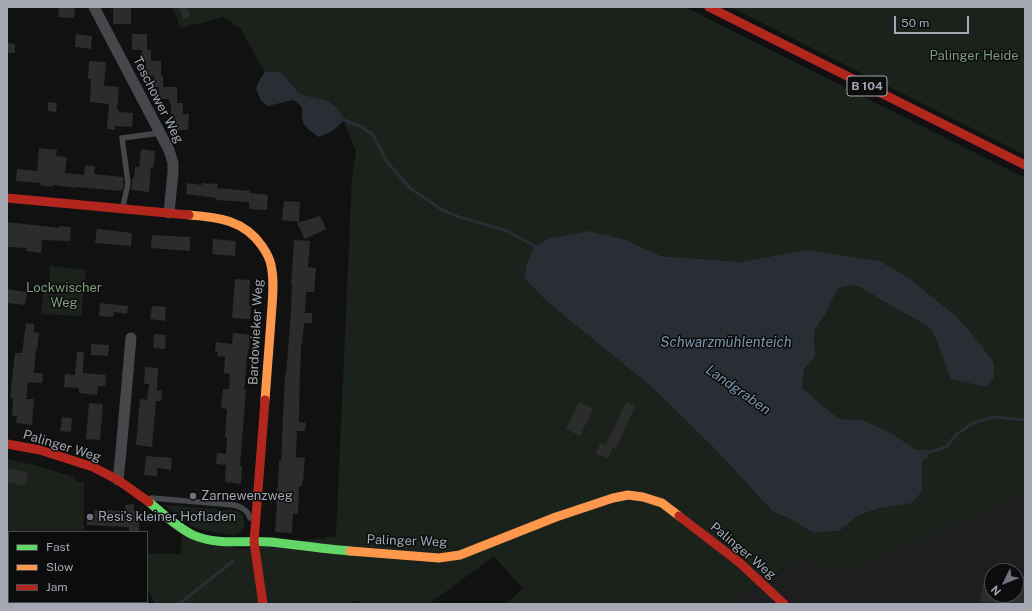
<!DOCTYPE html>
<meta charset="utf-8">
<style>
body{margin:0}
#map{position:relative;width:1032px;height:611px;overflow:hidden;background:#111112;font-family:"Public Sans",sans-serif}
canvas{display:block}
.frame{position:absolute;inset:0;border:8px solid #a3a8b3;pointer-events:none}
.legend{position:absolute;left:8px;top:531px;width:140px;height:72px;box-sizing:border-box;background:#0c0c0d;border:1px solid #484a4f;margin:0;padding:5px 7px;list-style:none;font-size:12px;color:#a3a8b3}
.legend li{display:flex;align-items:center;gap:8px;height:20px}
.legend b{width:20px;border:1px solid #484a4f}
.north{position:absolute;left:984px;top:563px;width:40px;height:40px;box-sizing:border-box;background:#0c0c0d;border:1px solid #484a4f;border-radius:50%;rotate:227deg;font-size:11px;font-weight:700;line-height:16px;text-align:center;color:#a3a8b3}
.north::after{content:'';display:block;margin:auto;width:14px;height:18px;background:#70737b;clip-path:polygon(50% 0,100% 100%,50% 72%,0 100%)}
.scale{position:absolute;left:894px;top:16px;width:75px;height:18px;box-sizing:border-box;border:2px solid #a3a8b3;border-top:0;padding-left:5px;font-size:12px;line-height:14px;white-space:nowrap;color:#a3a8b3;-webkit-text-stroke:3px #0c0c0d;paint-order:stroke}
</style>
<div id="map">
<canvas width="1032" height="611"></canvas>
<div class="frame"></div>
<ul class="legend">
<li><b style="height:5px;background:#63d668"></b>Fast</li>
<li><b style="height:5px;background:#ff974d"></b>Slow</li>
<li><b style="height:5px;background:#b3261e"></b>Jam</li>
</ul>
<div class="north">N</div>
<div class="scale">50 m</div>
</div>
<script>
const c = document.querySelector('canvas').getContext('2d');
c.lineJoin = 'round';
function fill(path, color) { c.fillStyle = color; c.fill(path, 'evenodd'); }
function trace(path, color, width, dash) { c.strokeStyle = color; c.lineWidth = width; c.lineCap = dash ? 'butt' : 'round'; c.setLineDash(dash || []); c.stroke(path); }
function drawText(font, color, halo, rows, align = 'center') {
  c.font = font + ' "Public Sans",sans-serif'; c.lineWidth = 3; c.setLineDash([]); c.textBaseline = 'middle'; c.strokeStyle = halo; c.fillStyle = color; for (const [text, x, y, turn = 0] of rows) {
    c.save(); c.translate(x, y); c.rotate((+turn || 0) * Math.PI / 180); c.textAlign = isNaN(turn) ? turn : align; if (halo) c.strokeText(text, 0, 0); c.fillText(text, 0, 0); c.restore();
  }
}
fill(new Path2D(`
 M 1025,492 L 1025,604 L 728,604 L 799,559 L 822,567 L 846,571 L 971,517 ZM 992,571 L 1016,571 L 1016,595 L 992,595 Z`), '#1e1e20');
fill(new Path2D(`
 M 172,7 L 685,7 L 1025,178 L 1025,492 L 971,517 L 846,571 L 822,567 L 799,559 L 728,604 L 505,604 L 523,589 L 494,556 L 429,604 L 366,604 L 355,601 L 339,604 L 155,604 L 147,587 L 147,554 L 181,554 L 182,536 L 244,549 L 336,536 L 352,177 L 356,152 L 340,111 L 303,95 L 297,91 L 283,74 L 274,71 L 265,72 L 240,28 L 224,17 L 181,28 ZM 626,240 L 661,256 L 740,262 L 806,250 L 880,261 L 909,278 L 957,317 L 941,354 L 933,332 L 925,324 L 895,308 L 860,287 L 852,285 L 838,288 L 825,315 L 814,331 L 815,357 L 804,369 L 802,388 L 828,410 L 840,419 L 863,420 L 893,434 L 916,450 L 922,461 L 922,491 L 880,508 L 857,516 L 793,520 L 773,512 L 716,450 L 654,389 L 545,300 L 524,278 L 526,267 Z
 M 730,7 L 1025,7 L 1025,155 Z
 M 50,266 L 86,270 L 81,316 L 41,314 L 44,283 L 49,283 Z
 M 7,459 L 30,464 L 74,477 L 77,481 L 84,483 L 84,532 L 9,532 L 9,602 L 67,602 L 62,604 L 7,604 Z
 M 164,505 L 238,511 C 249,519 246,533 233,535 L 206,531 L 193,527 Z`), '#1b221c');
fill(new Path2D(`
 M 274,71 L 283,74 L 297,91 L 303,95 L 328,101 L 340,111 L 344,120 C 335,130 332,132 319,137 C 313,133 305,128 303,122 C 300,110 307,108 293,100 L 268,106 L 261,101 L 256,88 L 260,79 L 265,72 Z
 M 588,231 L 626,240 L 661,256 L 740,262 L 806,250 L 880,261 L 909,278 L 957,317 L 980,344 L 994,363 L 994,377 L 986,387 L 951,379 L 933,332 L 925,324 L 895,308 L 860,287 L 852,285 L 838,288 L 825,315 L 814,331 L 815,357 L 804,369 L 802,388 L 828,410 L 840,419 L 863,420 L 893,434 L 916,450 L 927,450 L 928,457 L 922,461 L 922,491 L 912,503 L 880,508 L 857,516 L 839,531 L 812,532 L 793,520 L 773,512 L 716,450 L 654,389 L 545,300 L 524,278 L 526,267 L 531,253 L 535,246 L 551,238 Z`), '#282e34');
trace(new Path2D(`
 M 344,120 L 362,127 L 373,135 L 387,162 L 410,188 L 442,210 L 459,217 L 505,230 L 538,248
 M 924,454 L 946,447 L 957,434 L 973,423 L 993,417 L 1025,420
 M 179,604 L 233,561`), '#282e34', 3);
fill(new Path2D(`
 M 59,7 L 75,7 L 74,18 L 58,17 Z
 M 113,7 L 131,7 L 131,24 L 113,24 Z
 M 179,7 L 187,7 L 190,17 L 183,19 Z
 M 76,34 L 92,36 L 91,49 L 75,47 Z
 M 132,34 L 147,34 L 147,50 L 132,50 Z
 M 7,43 L 15,44 L 15,53 L 7,53 Z
 M 142,50 L 151,50 L 151,61 L 161,61 L 161,76 L 160,76 L 163,76 L 163,87 L 177,87 L 177,103 L 183,103 L 183,114 L 189,114 L 188,130 L 174,130 L 174,114 L 171,114 L 171,103 L 172,103 L 169,103 L 169,99 L 159,99 L 159,87 L 154,87 L 154,76 L 146,76 L 146,61 L 142,61 Z
 M 89,61 L 106,62 L 104,86 L 119,87 L 117,109 L 119,110 L 119,112 L 133,113 L 132,127 L 115,126 L 115,130 L 107,129 L 109,104 L 90,102 L 91,79 L 88,79 Z
 M 48,102 L 57,103 L 56,112 L 48,111 Z
 M 39,148 L 57,150 L 56,156 L 67,157 L 65,173 L 84,175 L 85,165 L 95,166 L 94,174 L 123,177 L 124,183 L 122,191 L 76,187 L 76,188 L 53,185 L 53,187 L 40,185 L 41,183 L 16,181 L 17,169 L 37,171 Z
 M 141,149 L 155,151 L 153,168 L 151,167 L 149,192 L 131,190 L 132,184 L 132,178 L 134,178 L 135,167 L 139,167 Z
 M 187,183 L 202,185 L 202,183 L 218,184 L 217,188 L 250,191 L 250,193 L 268,195 L 267,210 L 249,209 L 249,202 L 216,200 L 216,198 L 186,194 Z
 M 284,201 L 300,202 L 299,222 L 282,220 Z
 M 320,216 L 326,229 L 305,239 L 297,223 Z
 M 7,222 L 59,228 L 59,226 L 71,227 L 70,241 L 42,240 L 41,253 L 26,251 L 27,248 L 7,247 Z
 M 97,229 L 132,233 L 131,246 L 95,243 Z
 M 152,235 L 190,237 L 190,251 L 151,248 Z
 M 213,239 L 236,241 L 235,256 L 212,254 Z
 M 294,240 L 310,241 L 308,267 L 316,268 L 314,292 L 306,292 L 305,313 L 312,313 L 312,323 L 304,323 L 302,345 L 301,345 L 300,372 L 299,422 L 306,423 L 305,431 L 297,431 L 296,457 L 305,458 L 303,482 L 302,482 L 302,486 L 299,486 L 298,514 L 293,514 L 292,533 L 275,532 L 277,503 L 276,503 L 277,487 L 278,487 L 279,461 L 281,461 L 285,375 L 286,375 L 291,312 L 292,285 L 291,285 Z
 M 235,279 L 250,280 L 249,305 L 251,306 L 250,319 L 232,318 Z
 M 7,289 L 27,292 L 25,305 L 7,303 Z
 M 100,303 L 128,306 L 127,314 L 114,312 L 113,317 L 99,316 Z
 M 152,306 L 166,307 L 165,321 L 150,319 Z
 M 26,323 L 34,324 L 34,332 L 39,333 L 37,350 L 36,350 L 34,373 L 43,373 L 42,383 L 28,382 L 26,399 L 34,399 L 32,425 L 16,423 L 17,416 L 12,416 L 13,398 L 10,398 L 15,353 L 22,353 Z
 M 233,333 L 250,335 L 249,349 L 248,349 L 244,390 L 246,390 L 240,466 L 242,466 L 241,484 L 225,482 L 226,465 L 216,464 L 217,453 L 226,454 L 227,437 L 225,437 L 227,409 L 221,408 L 223,389 L 229,389 L 230,374 L 224,373 L 225,357 L 217,356 L 218,352 L 215,352 L 216,342 L 232,344 Z
 M 154,334 L 166,335 L 165,349 L 153,348 Z
 M 91,344 L 109,345 L 108,356 L 91,355 Z
 M 77,352 L 84,352 L 83,373 L 106,375 L 105,386 L 98,386 L 97,395 L 79,393 L 79,388 L 64,387 L 65,374 L 75,375 Z
 M 145,367 L 158,368 L 157,390 L 162,391 L 161,401 L 156,401 L 152,447 L 136,445 L 140,399 L 147,400 L 149,384 L 144,384 Z
 M 579,402 L 593,409 L 580,436 L 566,429 Z
 M 626,402 L 635,406 L 616,449 L 606,445 L 609,436 L 610,437 Z
 M 89,403 L 103,404 L 100,440 L 86,439 Z
 M 62,417 L 72,418 L 71,432 L 60,431 Z
 M 600,443 L 613,448 L 608,458 L 596,454 Z
 M 146,456 L 172,458 L 171,470 L 157,468 L 157,476 L 144,475 Z
 M 7,468 L 28,473 L 25,486 L 7,482 Z
 M 134,504 L 134,511 L 139,511 L 139,531 L 129,532 L 129,527 L 127,527 L 87,525 L 87,514 L 95,514 L 95,510 L 126,511 L 125,505 Z
 M 984,579 L 992,580 L 992,595 L 1016,595 L 1016,585 L 1025,586 L 1025,604 L 995,604 L 980,601 Z`), '#2c2c2d');
trace(new Path2D(`
 M 123,206 L 128,183 L 122,138 L 160,133
 M 151,498 L 234,505 C 242,507 248,510 250,518`), '#46474a', 5.5);
trace(new Path2D(`
 M 94,7 L 169,150 L 173,163 L 173,172 L 169,213
 M 118,480 L 121,451 L 131,338`), '#46474a', 11);
trace(new Path2D(`
 M 149,502 C 161,512 178,528 193,535 C 218,546 244,540 271,542 C 297,545 323,549 350,551`), '#63d668', 9);
trace(new Path2D(`
 M 189,215 C 218,217 244,220 262,246 C 266,252 270,258 271,265 C 275,283 272,302 271,320 C 269,347 267,373 265,400
 M 350,551 L 439,558 L 460,555 L 556,517 L 613,498 L 628,495 L 643,497 L 662,503 L 679,516`), '#ff974d', 9);
trace(new Path2D(`
 M 709,7 L 1025,165
 M 7,198 L 189,215
 M 7,444 L 40,450 L 93,467 L 118,480 L 149,502
 M 679,516 L 740,563 L 784,604
 M 263,604 L 254,542 L 265,400`), '#b3261e', 9);
for (const [x, y, r, color] of [
 [193,496,4,"#70737b"],
 [90,517,4,"#70737b"]
]) { const dot = new Path2D(); dot.arc(x, y, r, 0, 2 * Math.PI); c.fillStyle = color; c.fill(dot); trace(dot, '#0c0c0d', 1.5); }
for (const [x, y, w] of [
 [867,86,40]
]) { const box = new Path2D(); box.roundRect(x - w / 2, y - 10, w, 20, 3); c.fillStyle = '#0c0c0d'; c.fill(box); trace(box, '#a3a8b3', 1); }
drawText('bold 12px', '#a3a8b3', null, [
 ["B 104",867,86]
]);
drawText('13px', '#7a9d7d', '#0c0c0d', [
 ["Palinger Heide",974,56],
 ["Lockwischer",64,288],
 ["Weg",64,303]
]);
drawText('13px', '#a3a8b3', '#0c0c0d', [
 ["Teschower Weg",158,100,63],
 ["Bardowieker Weg",256,332,-87],
 ["Palinger Weg",62,446,17],
 ["Palinger Weg",407,541,2],
 ["Palinger Weg",743,551,40]
]);
drawText('13px', '#a3a8b3', '#0c0c0d', [
 ["Zarnewenzweg",201,496],
 ["Resi's kleiner Hofladen",98,517]
], 'left');
drawText('italic 14px', '#7a95ad', '#0c0c0d', [
 ["Schwarzmühlenteich",726,343],
 ["Landgraben",738,390,35]
]);
</script>
